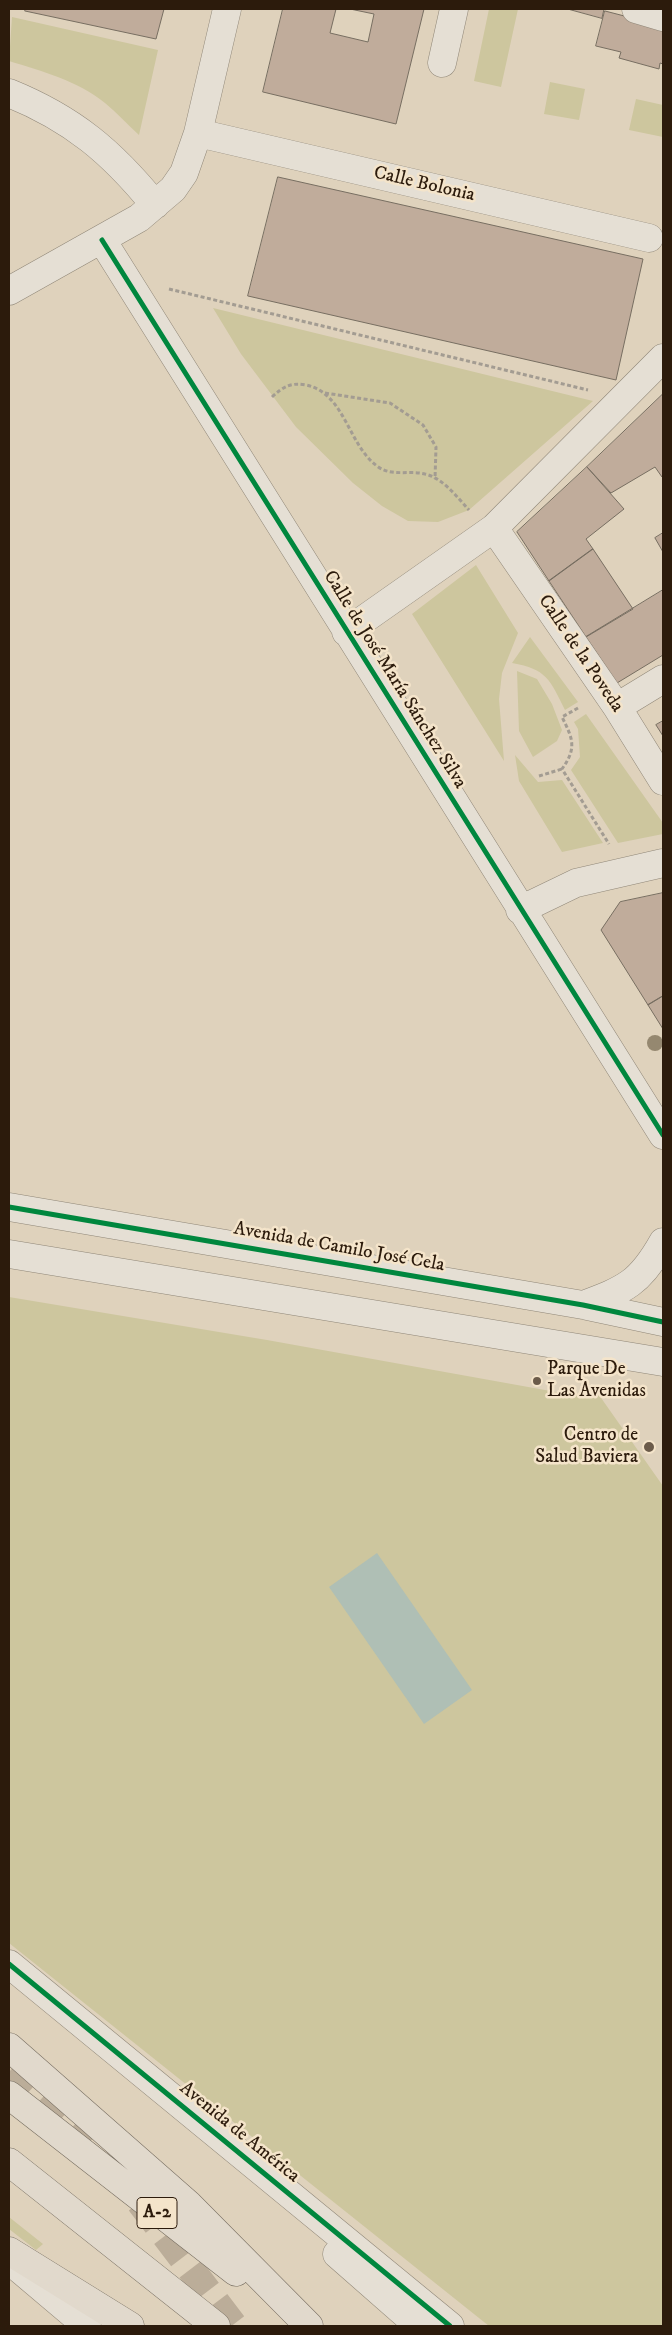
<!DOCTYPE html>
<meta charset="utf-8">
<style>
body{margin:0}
#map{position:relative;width:672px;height:2335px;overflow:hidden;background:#dfd2bc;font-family:"IM FELL DW Pica",serif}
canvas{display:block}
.frame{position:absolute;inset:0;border:10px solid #2c1b0c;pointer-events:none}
</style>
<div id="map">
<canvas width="672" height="2335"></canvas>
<div class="frame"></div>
</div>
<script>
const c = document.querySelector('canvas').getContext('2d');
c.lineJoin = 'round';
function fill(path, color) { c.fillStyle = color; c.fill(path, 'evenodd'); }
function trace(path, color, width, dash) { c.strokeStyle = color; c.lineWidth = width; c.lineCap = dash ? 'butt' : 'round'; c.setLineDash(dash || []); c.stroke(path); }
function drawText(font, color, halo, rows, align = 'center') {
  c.font = font + ' "IM FELL DW Pica",serif'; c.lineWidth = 5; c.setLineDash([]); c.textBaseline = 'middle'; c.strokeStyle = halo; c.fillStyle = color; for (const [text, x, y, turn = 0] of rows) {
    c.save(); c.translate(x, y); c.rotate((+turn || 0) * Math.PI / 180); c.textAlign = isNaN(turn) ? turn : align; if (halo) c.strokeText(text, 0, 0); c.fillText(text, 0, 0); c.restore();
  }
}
fill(new Path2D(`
 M 489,9 L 518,9 L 501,87 L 474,81 Z
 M 12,17 L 158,50 L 139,135 C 128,125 117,113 105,103 C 78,81 42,71 9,61 Z
 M 550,82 L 585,89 L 579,120 L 544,114 Z
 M 636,99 L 663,105 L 663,137 L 629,130 Z
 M 213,308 L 593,401 L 469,510 L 438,522 L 408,521 L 382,506 L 353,483 L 296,427 L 241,354 Z
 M 476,565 L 518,633 L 502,673 L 499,699 L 504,761 L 412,614 Z
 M 530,637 L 578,702 L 565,710 C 550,680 547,669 512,663 Z
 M 517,671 L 537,679 L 552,704 L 562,730 L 557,741 L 533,757 L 519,731 Z
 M 586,714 L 663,823 L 663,834 L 618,843 L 571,770 L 580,757 L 578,729 L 574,722 Z
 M 515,755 L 538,782 L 562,780 L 603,843 L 562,852 L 519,781 Z
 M 9,1297 L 267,1340 L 556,1392 L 599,1395 L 663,1486 L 663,2326 L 489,2326 L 9,1943 Z
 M 9,2217 L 43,2244 L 36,2250 L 9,2229 Z`), '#cdc69e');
fill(new Path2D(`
 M 377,1553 L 472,1690 L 424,1724 L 329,1587 Z`), '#afbfb5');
const building = new Path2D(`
 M 26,9 L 164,9 L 156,39 L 25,11 Z
 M 283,9 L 336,9 L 330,33 L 368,42 L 374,14 L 350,9 L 424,9 L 396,124 L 263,92 Z
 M 568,9 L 604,9 L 602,18 Z
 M 605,11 L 663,26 L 663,64 L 660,63 L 659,69 L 619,58 L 621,52 L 596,46 Z
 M 278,177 L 643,259 L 616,380 L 248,296 Z
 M 663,394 L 663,477 L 662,477 L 655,467 L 611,493 L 587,467 Z
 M 587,467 L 624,509 L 586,539 L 593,549 L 549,581 L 517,532 Z
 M 663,533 L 663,552 L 655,538 Z
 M 593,549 L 633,609 L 586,637 L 549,581 Z
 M 663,590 L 663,655 L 617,683 L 586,637 Z
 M 663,721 L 663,736 L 656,725 Z
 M 663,893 L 663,996 L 648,1005 L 601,930 L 620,902 Z
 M 663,996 L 663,1029 L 648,1005 Z`);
fill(building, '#c0ac9b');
trace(building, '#776e61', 1);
trace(new Path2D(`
 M 9,2072 L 89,2143
 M 140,2202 L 234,2326`), '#bbad99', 28, [28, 14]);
const minor = new Path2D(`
 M 636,9 L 663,17
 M 442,63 L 454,9
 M 9,93 C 73,119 112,152 155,205
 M 198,133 L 649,238
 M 102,240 L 663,1135
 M 9,291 L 139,218 L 173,189 L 184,173 L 198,133 L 227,9
 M 494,528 L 617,707 L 663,781
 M 346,632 L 494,528 L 663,358
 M 617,707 L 663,679
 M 520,910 L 576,883 L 663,863
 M 9,1207 L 583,1305 L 663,1322
 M 9,1254 L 663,1362
 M 583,1305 C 626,1289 640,1283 663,1242
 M 9,1964 L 450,2326
 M 337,2254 L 419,2326
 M 9,2260 L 87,2326`);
const highway = new Path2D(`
 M 9,2047 L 189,2205 L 309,2326
 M 9,2095 L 236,2272
 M 9,2162 L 216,2326
 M 9,2251 L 130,2326`);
trace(minor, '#908778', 29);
trace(highway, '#776e61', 29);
trace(new Path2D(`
 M 169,289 L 588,390
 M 325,393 L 390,403 L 423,425 L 436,447 L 435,479
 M 272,397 C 283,387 291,382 306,385 C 345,393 348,445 377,466 C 391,477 409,470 425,474 C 443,478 457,497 469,510
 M 578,708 L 562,717 C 573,739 577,748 562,769 L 609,844
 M 539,776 L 562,769`), '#a39c92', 3, [4, 2.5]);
trace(minor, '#e5dfd4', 28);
trace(highway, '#e1d9cc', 28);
trace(new Path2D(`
 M 102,240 L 663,1135
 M 9,1207 L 583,1305 L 663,1322
 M 9,1964 L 450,2326`), '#00873e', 5);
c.fillStyle = '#958870';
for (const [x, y] of [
 [655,1043]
]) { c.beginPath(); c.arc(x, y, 8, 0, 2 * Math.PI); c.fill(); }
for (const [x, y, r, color] of [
 [537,1381,5,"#6b5b4a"],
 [649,1447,6,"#6b5b4a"]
]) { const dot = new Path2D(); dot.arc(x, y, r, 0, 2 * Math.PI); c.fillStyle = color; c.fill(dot); trace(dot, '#f4e4ca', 2); }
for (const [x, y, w] of [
 [157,2213,40]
]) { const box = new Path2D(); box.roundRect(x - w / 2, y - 15.5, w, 31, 4); c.fillStyle = '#f4e4ca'; c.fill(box); trace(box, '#2c1b0c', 1); }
drawText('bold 18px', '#2c1b0c', null, [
 ["A-2",157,2213]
]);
drawText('19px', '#2c1b0c', '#f4e4ca', [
 ["Calle Bolonia",424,185,13],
 ["Calle de la Poveda",580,654,56],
 ["Calle de José María Sánchez Silva",394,680,58],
 ["Avenida de Camilo José Cela",339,1248,10],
 ["Avenida de América",239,2133,39]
]);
drawText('19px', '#2c1b0c', '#f4e4ca', [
 ["Parque De",547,1370],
 ["Las Avenidas",547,1392],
 ["Centro de",638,1436,"right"],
 ["Salud Baviera",638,1458,"right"]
], 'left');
</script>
